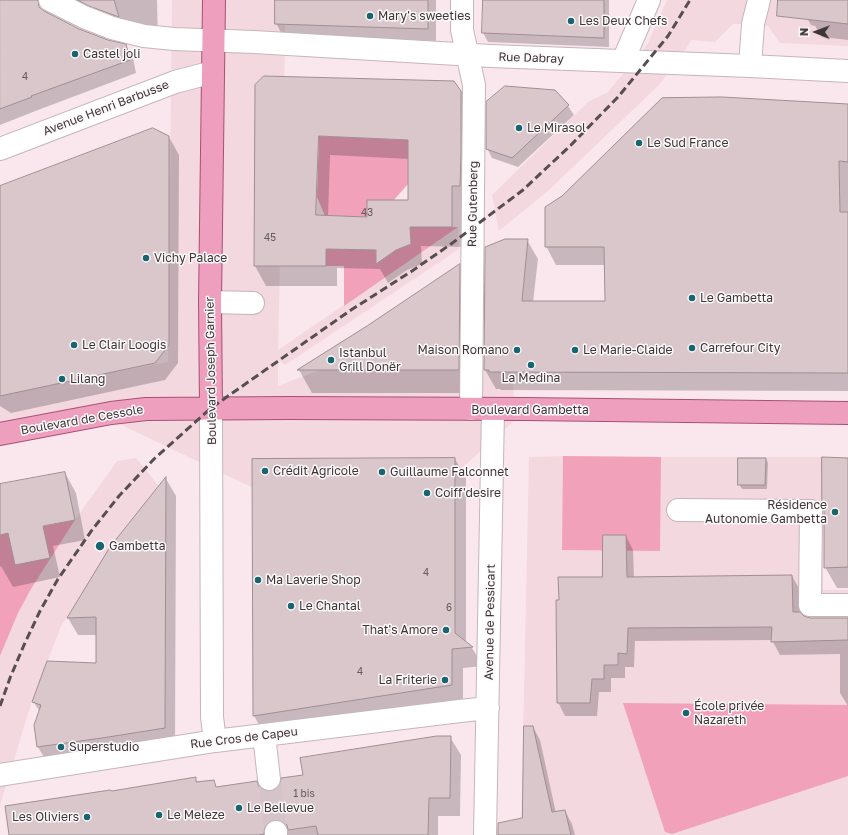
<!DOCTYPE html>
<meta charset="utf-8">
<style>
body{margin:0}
#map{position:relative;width:848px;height:835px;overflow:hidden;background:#fae7ed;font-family:"Golos Text",sans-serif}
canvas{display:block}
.north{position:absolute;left:796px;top:12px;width:40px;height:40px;-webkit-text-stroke:3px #fdf9fa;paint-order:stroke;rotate:271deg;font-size:11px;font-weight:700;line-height:16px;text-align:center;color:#3c3537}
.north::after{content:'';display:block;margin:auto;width:14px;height:18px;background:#3c3537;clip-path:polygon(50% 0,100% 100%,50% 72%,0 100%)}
</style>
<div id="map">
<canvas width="848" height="835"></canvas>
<div class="north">N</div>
</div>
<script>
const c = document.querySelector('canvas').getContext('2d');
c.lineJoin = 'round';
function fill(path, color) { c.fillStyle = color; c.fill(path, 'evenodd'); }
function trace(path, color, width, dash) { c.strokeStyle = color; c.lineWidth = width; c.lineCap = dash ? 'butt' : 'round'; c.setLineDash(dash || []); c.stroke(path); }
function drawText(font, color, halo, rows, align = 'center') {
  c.font = font + ' "Golos Text",sans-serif'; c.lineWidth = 3; c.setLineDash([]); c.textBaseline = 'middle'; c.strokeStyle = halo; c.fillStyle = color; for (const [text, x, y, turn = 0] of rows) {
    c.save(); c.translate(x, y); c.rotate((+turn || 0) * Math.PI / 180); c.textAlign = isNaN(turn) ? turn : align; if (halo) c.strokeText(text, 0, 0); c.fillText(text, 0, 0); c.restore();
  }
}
fill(new Path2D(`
 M 172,0 L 286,0 L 278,350 L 458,227 L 459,249 L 285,365 L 278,360 L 278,386 L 377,348 L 511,345 L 515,420 L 442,486 L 268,495 L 111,420 L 0,443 L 0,393 L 168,362 Z
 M 667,0 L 848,0 L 848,46 L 780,43 L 768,26 L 753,24 L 733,24 L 715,42 L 691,40 L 686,49 L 659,85 L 549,190 L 499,231 L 492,195 L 588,102 L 608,92 L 648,43 Z
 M 563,456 L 661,457 L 822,457 L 823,590 L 848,590 L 848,835 L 521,835 L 529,457 Z
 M 136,458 L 159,486 L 110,547 L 67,618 L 62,624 L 32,701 L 0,805 L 0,656 L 18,613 L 31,589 L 75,520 L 117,461 Z`), '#f3d8e0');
fill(new Path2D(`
 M 319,136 L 408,140 L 408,184 L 394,200 L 367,200 L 375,226 L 376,264 L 396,250 L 411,244 L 410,227 L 458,227 L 344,306 L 344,266 L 326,266 L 326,249 L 325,216 L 317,197 Z
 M 563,456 L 661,457 L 660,551 L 562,550 Z
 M 75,520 L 31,589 L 18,613 L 0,656 L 0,535 Z
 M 623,703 L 848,705 L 848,776 L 672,834 L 665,832 Z`), '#f2a1bb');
fill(new Path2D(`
 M 0,0 L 8,0 L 107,41 L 125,45 L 133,58 L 136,73 L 38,110 L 0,125 Z
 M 53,0 L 157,0 L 158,42 Z
 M 276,0 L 436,0 L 436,44 L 284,38 L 276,23 Z
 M 483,0 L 609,0 L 609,47 L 488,42 L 483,33 Z
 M 802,0 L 848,0 L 848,40 L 822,37 L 815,26 L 811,25 L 801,7 Z
 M 256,85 L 461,91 L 472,111 L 463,247 L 421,246 L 422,264 L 407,270 L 388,283 L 380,269 L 337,268 L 337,286 L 266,286 L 255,266 ZM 330,155 L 409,159 L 409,201 L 368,218 L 328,217 Z
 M 848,105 L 848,391 L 501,390 L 500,389 L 496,389 L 485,370 L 486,248 L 527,240 L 538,259 L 533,302 L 606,302 L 606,265 L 556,265 L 546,246 Z
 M 568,106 L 574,115 L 518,167 L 492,158 L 487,148 Z
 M 169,137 L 179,155 L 178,363 L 165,380 L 11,413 L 0,406 L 0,188 Z
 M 460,266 L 473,289 L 472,393 L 312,393 L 299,370 L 368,327 Z
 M 455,459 L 466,478 L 466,643 L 472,648 L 483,666 L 463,668 L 463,704 L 265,735 L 254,716 Z
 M 766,459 L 768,463 L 767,489 L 742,489 L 739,484 Z
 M 848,459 L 848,588 L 837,588 L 825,567 Z
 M 65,473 L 76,493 L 85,540 L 53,546 L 60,577 L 13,587 L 1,566 L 0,567 L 0,486 Z
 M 166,479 L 176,496 L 175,745 L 48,764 L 38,747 L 40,712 L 33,701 L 97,664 L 97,635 L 78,635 L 68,618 Z
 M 626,536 L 633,550 L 634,578 L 792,576 L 800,590 L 800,613 L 804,617 L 810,618 L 848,619 L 848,706 L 840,693 L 840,654 L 780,655 L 772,640 L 635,641 L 634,667 L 625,667 L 625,678 L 611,678 L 611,692 L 599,692 L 597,716 L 565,716 L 558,702 L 560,601 L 603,578 Z
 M 533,727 L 540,740 L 556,813 L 565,811 L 572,824 L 575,835 L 523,835 Z
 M 450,737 L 461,755 L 460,816 L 438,816 L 438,835 L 10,835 L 111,792 L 195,778 L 198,783 L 213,781 L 217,788 L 256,782 L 260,789 L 263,791 L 271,792 L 304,776 Z`), '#0003');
const building = new Path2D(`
 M 0,0 L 38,0 L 39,7 L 44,11 L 79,29 L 108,40 L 126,44 L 130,60 L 31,96 L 32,97 L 0,109 Z
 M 78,0 L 114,0 L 119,17 L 89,6 Z
 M 275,0 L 428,0 L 428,29 L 275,24 Z
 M 483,0 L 604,0 L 604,38 L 482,33 Z
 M 778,0 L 848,0 L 848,24 L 777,16 Z
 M 264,76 L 454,81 L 461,91 L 461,154 L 460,186 L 452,186 L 452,227 L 410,227 L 411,244 L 396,250 L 376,264 L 376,250 L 326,249 L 326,266 L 254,266 L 255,85 ZM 319,136 L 408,140 L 408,200 L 367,200 L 367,217 L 316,215 Z
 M 505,86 L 555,90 L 569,105 L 512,158 L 486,149 L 486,102 Z
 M 722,97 L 848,104 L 848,162 L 839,161 L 840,212 L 848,212 L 848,373 L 489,372 L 489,370 L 484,370 L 485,247 L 505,239 L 528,239 L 522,301 L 605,301 L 604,247 L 545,247 L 545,207 L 562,196 L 662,98 Z
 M 153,128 L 169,136 L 169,345 L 155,363 L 0,396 L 0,186 Z
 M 460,264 L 459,370 L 297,370 L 367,326 Z
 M 822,457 L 848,458 L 848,567 L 824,568 L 824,511 L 822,507 Z
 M 455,458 L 455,633 L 473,647 L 452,649 L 452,685 L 253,716 L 252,459 Z
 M 738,458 L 766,458 L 765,485 L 738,485 Z
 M 65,472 L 75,520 L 43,526 L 50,558 L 15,565 L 8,533 L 0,535 L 0,484 Z
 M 166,477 L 165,728 L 102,738 L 37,747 L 34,725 L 41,705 L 32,702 L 47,661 L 96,663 L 96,617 L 67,618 L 110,547 Z
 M 603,535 L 626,535 L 627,577 L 792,575 L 793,612 L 800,612 L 804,616 L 810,618 L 848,618 L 848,640 L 771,642 L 772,627 L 628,628 L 627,654 L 618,653 L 618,665 L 604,665 L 604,679 L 592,679 L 590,703 L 557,703 L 556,600 L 559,600 L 558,577 L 602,577 Z
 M 524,726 L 533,726 L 552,812 L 565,810 L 571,835 L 498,835 L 498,823 L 522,818 Z
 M 437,736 L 451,736 L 450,798 L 429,798 L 428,835 L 318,835 L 316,826 L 288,830 L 287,825 L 283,821 L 276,820 L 269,821 L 265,826 L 264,834 L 259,835 L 9,835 L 5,806 L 110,790 L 112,791 L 196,777 L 196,782 L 214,780 L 216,787 L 257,781 L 259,787 L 264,790 L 271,791 L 276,789 L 280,784 L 281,778 L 303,775 L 300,758 Z`);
fill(building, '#d9c7cc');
trace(building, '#9f8e93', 1);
trace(new Path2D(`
 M 269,779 L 276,832`), '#d4c3c9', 22, [22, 11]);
const minor = new Path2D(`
 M 50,0 L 84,17 L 112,28 L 144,36 L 174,39 L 254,42 L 491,56 L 750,66 L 848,71
 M 462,0 L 462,30 L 474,85 L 471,409
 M 623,61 L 649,0
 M 750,66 L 753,24 L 759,0
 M 0,149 L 175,82 L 213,72
 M 210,302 L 253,303
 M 211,408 L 212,717 L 215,741
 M 678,510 L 811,511 L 810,605 L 848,605
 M 264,735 L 269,779
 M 0,775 L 215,741 L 460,711 L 488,708
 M 276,832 L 276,835
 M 485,835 L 493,410`);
const major = new Path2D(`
 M 211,408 L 210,302 L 214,0
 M 0,434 L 111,413 L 146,409 L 289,408 L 524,409 L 848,413`);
trace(minor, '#c6b5ba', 24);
trace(major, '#a95073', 24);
trace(minor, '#fff', 22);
trace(major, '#ee9fbe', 22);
trace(new Path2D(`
 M 0,706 L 10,678 L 24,645 L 40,611 L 58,579 L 92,530 L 119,496 L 154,459 L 211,408 L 351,310 L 412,271 L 451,244 L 523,190 L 571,145 L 618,97 L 668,36 L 690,0`), '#574e51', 3, [8, 4]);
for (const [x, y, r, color] of [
 [370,16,4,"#19656f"],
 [571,21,4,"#19656f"],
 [75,54,4,"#19656f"],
 [519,128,4,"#19656f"],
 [639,143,4,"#19656f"],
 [146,258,4,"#19656f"],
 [692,298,4,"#19656f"],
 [74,345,4,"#19656f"],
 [692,348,4,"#19656f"],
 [517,350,4,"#19656f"],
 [575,350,4,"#19656f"],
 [331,360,4,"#19656f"],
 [531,365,4,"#19656f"],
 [62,379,4,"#19656f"],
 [265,471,4,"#19656f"],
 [382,472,4,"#19656f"],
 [427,493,4,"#19656f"],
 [835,512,4,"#19656f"],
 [100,546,5,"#19656f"],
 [258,580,4,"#19656f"],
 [291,606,4,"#19656f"],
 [446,630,4,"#19656f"],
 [445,680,4,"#19656f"],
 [686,713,4,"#19656f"],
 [61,747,4,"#19656f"],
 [239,808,4,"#19656f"],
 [159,815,4,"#19656f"],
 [87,817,4,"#19656f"]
]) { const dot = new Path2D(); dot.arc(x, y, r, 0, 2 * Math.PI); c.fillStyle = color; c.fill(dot); trace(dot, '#fdf9fa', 1.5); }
drawText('10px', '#635a5c', null, [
 ["4",25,77],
 ["43",367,213],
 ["45",270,238],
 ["4",426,573],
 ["6",449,608],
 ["4",360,672],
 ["1 bis",304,794]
]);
drawText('12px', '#3c3537', '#fdf9fa', [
 ["Mary's sweeties",378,16],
 ["Les Deux Chefs",579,21],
 ["Castel joli",83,54],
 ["Le Mirasol",527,128],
 ["Le Sud France",647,143],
 ["Vichy Palace",154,258],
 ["Le Gambetta",700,298],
 ["Le Clair Loogis",82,345],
 ["Carrefour City",700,348],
 ["Maison Romano",509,350,"right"],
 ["Le Marie-Claide",583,350],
 ["Istanbul",339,353],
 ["Grill Donër",339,367],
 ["La Medina",531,378,"center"],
 ["Lilang",70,379],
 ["Crédit Agricole",273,471],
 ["Guillaume Falconnet",390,472],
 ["Coiff'desire",435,493],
 ["Résidence",827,505,"right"],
 ["Autonomie Gambetta",827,519,"right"],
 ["Gambetta",109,546],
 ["Ma Laverie Shop",266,580],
 ["Le Chantal",299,606],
 ["That's Amore",438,630,"right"],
 ["La Friterie",437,680,"right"],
 ["École privée",694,706],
 ["Nazareth",694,720],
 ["Superstudio",69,747],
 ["Le Bellevue",247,808],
 ["Le Meleze",167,815],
 ["Les Oliviers",79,817,"right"]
], 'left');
drawText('12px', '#3c3537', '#fdf9fa', [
 ["Rue Dabray",531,58,2],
 ["Avenue Henri Barbusse",106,108,-21],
 ["Rue Gutenberg",473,204,-89],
 ["Boulevard Joseph Garnier",211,371,-91],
 ["Boulevard Gambetta",530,410],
 ["Boulevard de Cessole",82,420,-10],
 ["Avenue de Pessicart",490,622,-89],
 ["Rue Cros de Capeu",244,738,-7]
]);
</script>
